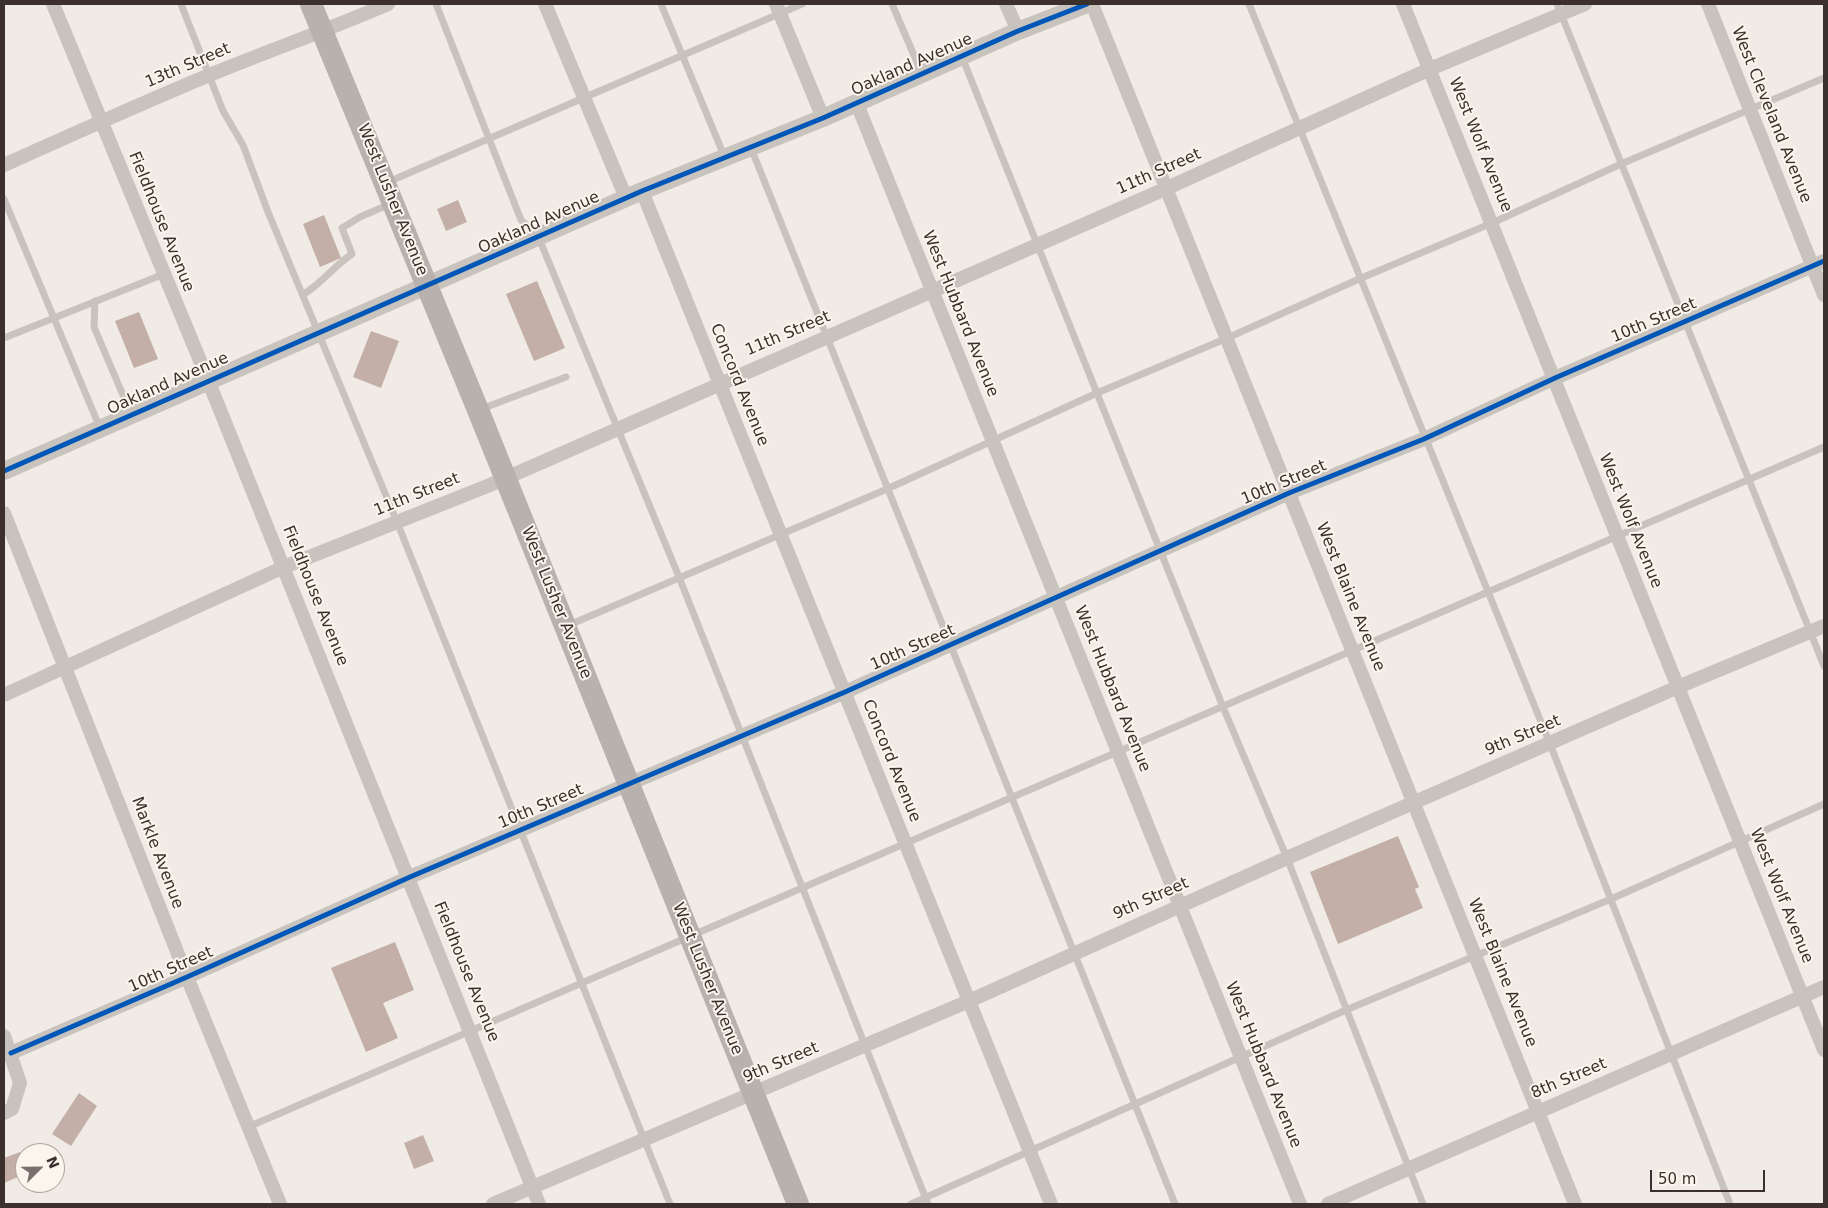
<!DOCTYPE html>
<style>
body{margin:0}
#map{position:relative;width:1828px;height:1208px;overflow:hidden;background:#f0ebe5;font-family:"DejaVu Sans",sans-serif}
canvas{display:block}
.frame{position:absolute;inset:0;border:5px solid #3b302b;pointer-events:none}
.north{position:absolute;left:15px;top:1143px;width:50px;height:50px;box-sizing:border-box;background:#fbf5ee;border:1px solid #aea6a0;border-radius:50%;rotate:67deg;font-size:14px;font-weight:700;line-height:20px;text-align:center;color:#3b302b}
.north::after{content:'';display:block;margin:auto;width:18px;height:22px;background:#7a716c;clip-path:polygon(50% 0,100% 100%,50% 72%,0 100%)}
.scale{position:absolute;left:1650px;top:1170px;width:115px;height:22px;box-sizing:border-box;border:2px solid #3b302b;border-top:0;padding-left:6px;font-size:15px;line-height:18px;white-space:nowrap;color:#3b302b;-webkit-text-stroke:4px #fbf5ee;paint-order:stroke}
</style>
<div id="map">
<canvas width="1828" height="1208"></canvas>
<div class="frame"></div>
<div class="north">N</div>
<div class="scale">50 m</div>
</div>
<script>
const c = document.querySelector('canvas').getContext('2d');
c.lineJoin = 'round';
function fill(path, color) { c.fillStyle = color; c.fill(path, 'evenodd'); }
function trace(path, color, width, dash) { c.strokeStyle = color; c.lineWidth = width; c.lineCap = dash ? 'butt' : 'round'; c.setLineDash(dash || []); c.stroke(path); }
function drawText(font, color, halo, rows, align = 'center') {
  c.font = font + ' "DejaVu Sans",sans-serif'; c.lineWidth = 4; c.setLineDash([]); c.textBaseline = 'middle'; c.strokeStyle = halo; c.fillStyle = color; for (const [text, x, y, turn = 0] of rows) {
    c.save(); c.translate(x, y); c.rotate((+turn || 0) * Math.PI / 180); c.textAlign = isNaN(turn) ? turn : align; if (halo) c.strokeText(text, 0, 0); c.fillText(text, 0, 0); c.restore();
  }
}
fill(new Path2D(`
 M 458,200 L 467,222 L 446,231 L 437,209 Z
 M 324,215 L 341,258 L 320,267 L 303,224 Z
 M 537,281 L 565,348 L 534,361 L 506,294 Z
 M 139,312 L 158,359 L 134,368 L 115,321 Z
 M 371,331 L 399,341 L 381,388 L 353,377 Z
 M 1398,836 L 1419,887 L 1415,889 L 1423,908 L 1338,944 L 1310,872 Z
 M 395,942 L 414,990 L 383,1003 L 398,1038 L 366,1052 L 331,968 Z
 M 79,1093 L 97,1106 L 71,1146 L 52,1134 Z
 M 423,1135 L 434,1161 L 414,1169 L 404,1143 Z
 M 20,1152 L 25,1164 L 25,1174 L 4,1183 L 4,1158 Z`), '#c3afa7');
trace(new Path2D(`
 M 181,4 L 223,111 L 243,145 L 268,212 L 397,522 L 670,1204
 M 436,4 L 521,220 L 538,236 L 679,577 L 928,1204
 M 661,4 L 725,158
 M 892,4 L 922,74
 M 1249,4 L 1550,744 L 1730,1204
 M 1557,4 L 1824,666
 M 962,57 L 1223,707 L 1287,858 L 1423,1204
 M 751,148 L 1175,1204
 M 388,182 L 802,4
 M 4,199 L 100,428
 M 304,294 C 323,282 334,266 352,254 L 342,228 L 360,217 L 390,204
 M 95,301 L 94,327 L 131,414
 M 4,338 L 164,274
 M 481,409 L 566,377
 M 569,625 L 887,489 L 1097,393 L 1225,339 L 1359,279 L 1492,223 L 1621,164 L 1824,78
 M 248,1127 L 1824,447
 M 911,1204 L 1346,1010 L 1611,899 L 1824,804`), '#c9c3be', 7);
trace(new Path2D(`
 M 53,4 L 208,380 L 539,1204
 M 545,4 L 626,198
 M 776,4 L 823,118
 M 1006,4 L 1018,31
 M 1092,4 L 1575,1204
 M 1403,4 L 1824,1050
 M 1708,4 L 1824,295
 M 857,104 L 1300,1204
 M 4,165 C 73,134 142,103 212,74 C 271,50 330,29 388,4
 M 642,191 L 1051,1204
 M 4,513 L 187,977 L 280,1204
 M 4,695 L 284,567 L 490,485 L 1165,189 L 1430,69 L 1585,4
 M 4,1036 L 20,1083 L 12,1109 L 4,1113
 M 11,1053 L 187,977 L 410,877 L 845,692 L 1289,493 L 1424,439 L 1555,378 L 1824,261
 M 493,1204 L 969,1001 L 1287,858 L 1678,687 L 1824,626
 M 1328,1204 L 1824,987`), '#c9c3be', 14);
trace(new Path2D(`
 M 4,471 L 642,191 L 823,118 L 1018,31 L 1087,4`), '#c9c3be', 18);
trace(new Path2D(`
 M 311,4 L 478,410 L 798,1204`), '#b8b1ad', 22);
trace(new Path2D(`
 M 4,471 L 642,191 L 823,118 L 1018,31 L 1087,4
 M 11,1053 L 187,977 L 410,877 L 845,692 L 1289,493 L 1424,439 L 1555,378 L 1824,261`), '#0057b8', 5);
drawText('16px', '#3b302b', '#fbf5ee', [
 ["Oakland Avenue",912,65,-24],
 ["13th Street",188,66,-23],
 ["West Cleveland Avenue",1771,115,68],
 ["West Wolf Avenue",1480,145,68],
 ["11th Street",1159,172,-24],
 ["West Lusher Avenue",392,200,68],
 ["Fieldhouse Avenue",161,222,68],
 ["Oakland Avenue",539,223,-24],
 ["West Hubbard Avenue",960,314,68],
 ["10th Street",1654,321,-23],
 ["11th Street",788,334,-23],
 ["Oakland Avenue",168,384,-24],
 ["Concord Avenue",739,385,68],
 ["10th Street",1284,483,-23],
 ["11th Street",417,495,-22],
 ["West Wolf Avenue",1630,521,68],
 ["Fieldhouse Avenue",315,596,68],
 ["West Blaine Avenue",1350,597,68],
 ["West Lusher Avenue",556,603,68],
 ["10th Street",913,648,-24],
 ["West Hubbard Avenue",1112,689,68],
 ["9th Street",1523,736,-23],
 ["Concord Avenue",891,761,68],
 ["10th Street",541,807,-23],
 ["Markle Avenue",157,853,69],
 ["West Wolf Avenue",1781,896,68],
 ["9th Street",1151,899,-24],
 ["10th Street",171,970,-24],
 ["Fieldhouse Avenue",466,972,68],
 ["West Blaine Avenue",1502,973,68],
 ["West Lusher Avenue",707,979,68],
 ["9th Street",781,1063,-23],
 ["West Hubbard Avenue",1263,1065,68],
 ["8th Street",1569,1079,-23]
]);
</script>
